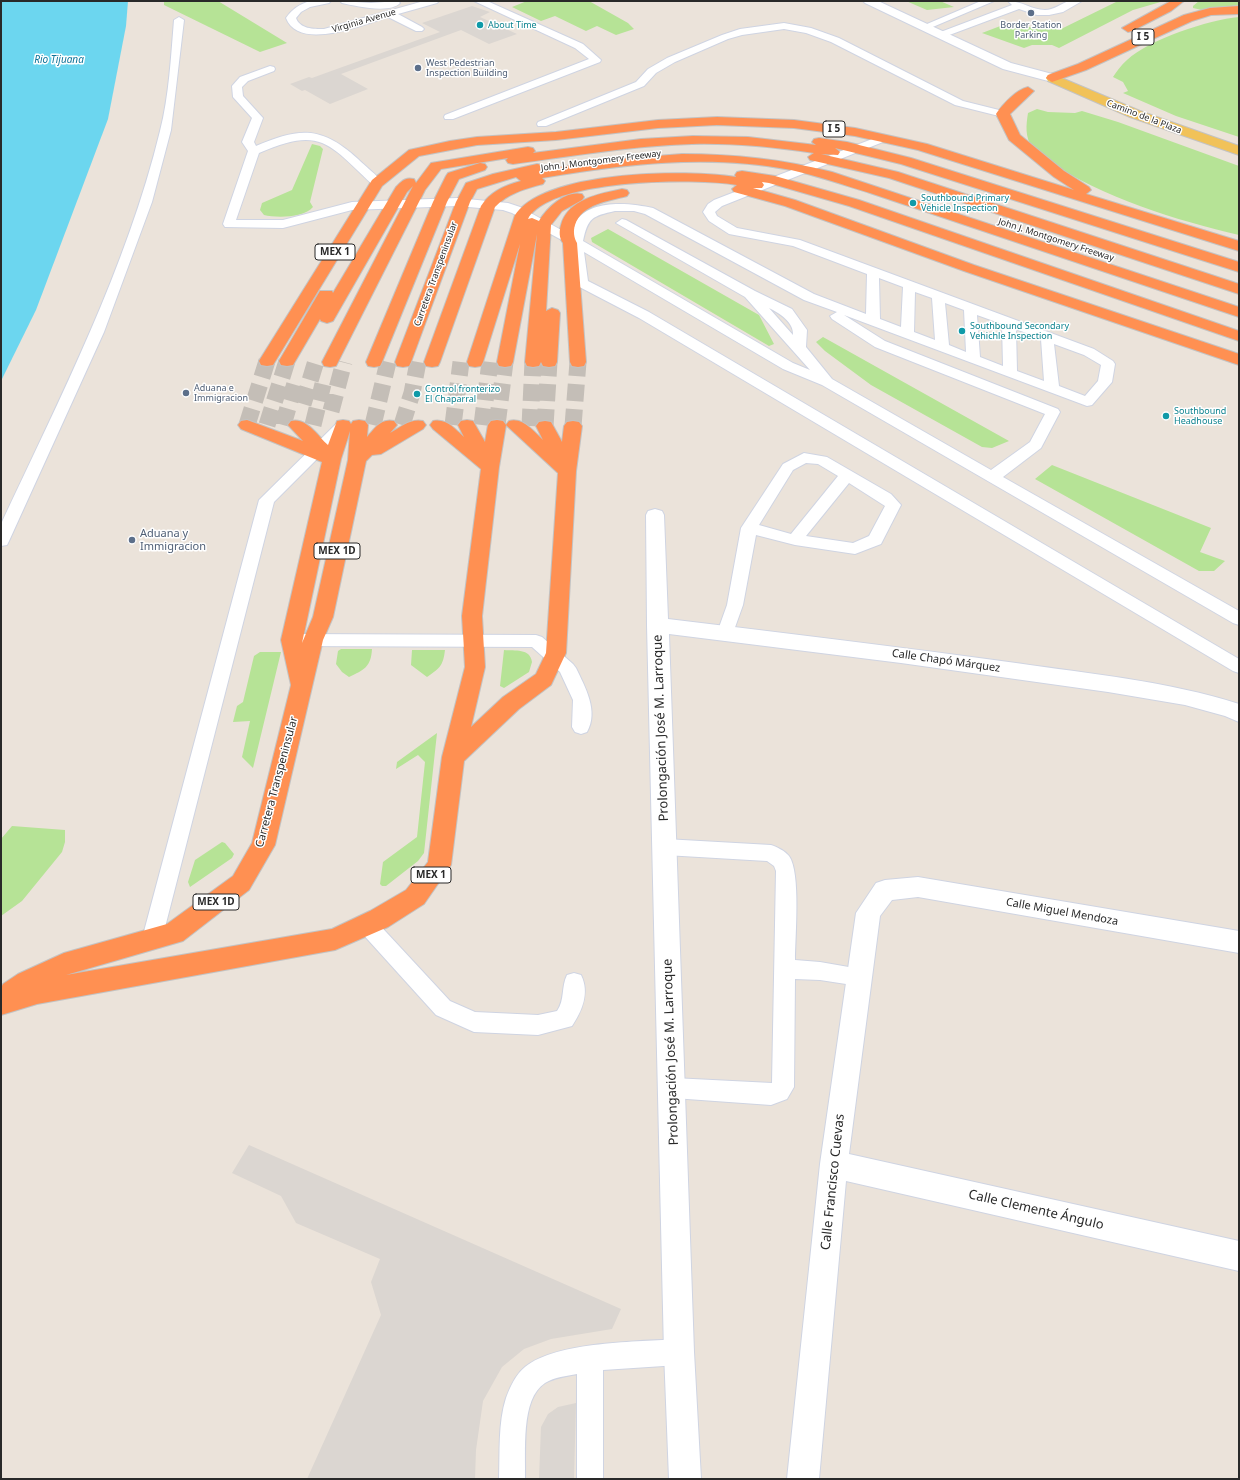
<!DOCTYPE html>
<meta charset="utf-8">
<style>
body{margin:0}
#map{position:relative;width:1240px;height:1480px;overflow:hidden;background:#ebe3da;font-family:"Noto Sans",sans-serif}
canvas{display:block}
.frame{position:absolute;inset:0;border:2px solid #292929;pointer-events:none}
</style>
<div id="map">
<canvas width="1240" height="1480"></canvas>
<div class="frame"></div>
</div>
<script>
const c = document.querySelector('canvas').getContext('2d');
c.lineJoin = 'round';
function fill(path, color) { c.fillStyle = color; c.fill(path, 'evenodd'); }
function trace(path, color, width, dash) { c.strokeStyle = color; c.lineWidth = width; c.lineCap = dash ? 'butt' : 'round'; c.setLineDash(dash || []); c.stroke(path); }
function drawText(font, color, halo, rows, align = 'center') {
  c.font = font + ' "Noto Sans",sans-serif'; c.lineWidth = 3; c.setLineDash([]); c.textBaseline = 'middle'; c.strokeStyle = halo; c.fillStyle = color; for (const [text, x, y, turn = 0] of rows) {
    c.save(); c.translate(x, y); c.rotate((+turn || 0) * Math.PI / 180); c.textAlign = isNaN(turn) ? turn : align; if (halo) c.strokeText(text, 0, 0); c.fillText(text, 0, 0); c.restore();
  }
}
fill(new Path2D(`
 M 164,1 L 218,1 L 287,43 L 260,52 L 164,5 Z
 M 527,1 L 589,1 L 628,23 L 634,29 L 616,35 L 597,26 L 586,31 L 555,16 L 541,21 L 512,7 Z
 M 906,1 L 940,1 L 954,7 L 927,10 Z
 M 1118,1 L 1164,1 L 1133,10 L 1059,48 L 1052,45 L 1032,45 L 1024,48 L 982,33 L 1003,25 L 1011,26 L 1012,23 L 1015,25 L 1044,29 L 1045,24 L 1059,30 Z
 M 1199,1 L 1239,1 L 1239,5 L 1202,10 L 1193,8 L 1193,6 Z
 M 1239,17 L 1239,137 L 1176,116 L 1123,93 L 1128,91 L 1123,82 L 1113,77 C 1117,71 1121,65 1127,60 C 1150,39 1208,20 1239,17 Z
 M 1037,109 L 1048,112 L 1075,113 L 1082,111 L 1118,122 L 1239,166 L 1239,235 C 1179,221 1100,197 1049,161 C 1044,157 1036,153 1032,148 C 1025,136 1026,126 1028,113 Z
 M 312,144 L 320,146 L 323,149 L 310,202 L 313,207 C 304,218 276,218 264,215 L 260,210 L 262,203 L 292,190 Z
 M 608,229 L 759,315 L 774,344 L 769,346 L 592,242 L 591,238 Z
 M 823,337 L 1009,441 L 992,448 L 982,447 L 871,385 L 825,351 L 816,342 Z
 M 1052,465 L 1211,528 L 1200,552 L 1225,561 L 1214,571 L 1199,571 L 1035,479 Z
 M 341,649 L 372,649 C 371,667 364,670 349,677 L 342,672 L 336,664 L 338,651 Z
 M 412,650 L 445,650 C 443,666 440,668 427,677 L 411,665 Z
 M 504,650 C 515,651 530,648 532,662 L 529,672 L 504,688 L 500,686 Z
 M 260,652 L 281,652 L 253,768 L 242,757 L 250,721 L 233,722 L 237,706 L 243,702 L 254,656 Z
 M 437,733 L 424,853 L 418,861 L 386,886 L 382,886 L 380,884 L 383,862 L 417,837 L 425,762 L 418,755 L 396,769 L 397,762 Z
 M 12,826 L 65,830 L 65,842 L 62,852 L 22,901 L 1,916 L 1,839 Z
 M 222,842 L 225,843 L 234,854 L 232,858 L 190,887 L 188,882 L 195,860 Z`), '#b6e396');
fill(new Path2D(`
 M 472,6 L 490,12 L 480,17 L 517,34 L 489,44 L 461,30 L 341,74 L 368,89 L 330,104 L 305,90 L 302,91 L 290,84 L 309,77 L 312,78 L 334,70 L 440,32 L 422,23 Z
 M 249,1145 L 621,1309 L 612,1329 L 551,1339 L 524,1349 L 502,1367 L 483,1401 L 476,1450 L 475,1479 L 307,1479 L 381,1315 L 371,1282 L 380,1259 L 296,1223 L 281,1196 L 232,1173 Z
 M 576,1403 L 574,1479 L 539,1479 L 541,1427 L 548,1414 L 558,1407 Z`), '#dbd6d1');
fill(new Path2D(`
 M 1,1 L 128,1 L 126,26 L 108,119 L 36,310 L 1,381 Z`), '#6cd6ef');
trace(new Path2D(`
 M 303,404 L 316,361
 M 331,411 L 344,362
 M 247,425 L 267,361
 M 267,425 L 287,361
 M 283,425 L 296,380
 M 313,425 L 323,384
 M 373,425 L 388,362
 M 402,425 L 412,393 L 418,362
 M 453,425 L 461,362
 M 482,425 L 490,362
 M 497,425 L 505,362
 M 530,426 L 533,362
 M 545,426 L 549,362
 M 573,426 L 578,362`), '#c4beb7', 17, [17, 8]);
const lane = new Path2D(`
 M 310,1 L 331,1 L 329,3 L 310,7 L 301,12 L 296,18 C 300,29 313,29 324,29 L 424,1 L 439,1 L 437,3 L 398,14 L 422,27 L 424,29 L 422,31 L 416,31 L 388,17 C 364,24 299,52 286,18 C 292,9 300,4 310,1 Z
 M 340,1 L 371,3 L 398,1 L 400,3 C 390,14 355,6 342,3 Z
 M 474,1 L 487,1 L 583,44 L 601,60 L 600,62 L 453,119 L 445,119 L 444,117 L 445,115 L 589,59 L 575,48 Z
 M 981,1 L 994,1 L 928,29 L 922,29 L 920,27 Z
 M 1008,1 C 1022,1 1032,10 1045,10 C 1054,10 1060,4 1069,1 C 1073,0 1078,1 1082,1 L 1063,12 L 1049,15 L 1037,15 L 1019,9 L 944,37 L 941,38 L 936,35 L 938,33 L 1012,5 Z
 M 179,17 L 184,20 L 171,130 L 152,202 L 104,332 L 9,541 L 7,545 L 1,546 L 1,524 C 60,398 127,267 160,131 C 169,96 171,56 174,20 Z
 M 784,23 L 811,28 L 839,38 L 963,101 L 1007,112 L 1008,114 L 1003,117 L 955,105 L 831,42 L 806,33 L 784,29 L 742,35 L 728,39 L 675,62 L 656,73 L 644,86 L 546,126 L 538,126 L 537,124 L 538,122 L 636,82 L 648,69 L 667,58 L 722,35 L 740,29 Z
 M 270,66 L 274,67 L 275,69 L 274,71 L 248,81 L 242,87 L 243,96 L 263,118 L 254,142 L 256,146 C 300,127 322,126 358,159 C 366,167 376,174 383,183 L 381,185 L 373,185 C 328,143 321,126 259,153 L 236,220 L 283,220 L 352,202 L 457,198 L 508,203 L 520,207 L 572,236 C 573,232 574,227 575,223 C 589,198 631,203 653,208 L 814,294 L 866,314 L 867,274 L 793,246 L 729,234 L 709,221 L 703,212 L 708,204 L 714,200 L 880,136 L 888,136 L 890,138 L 888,140 L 722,206 L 715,212 L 717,216 L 737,228 L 800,240 L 1094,349 L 1113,361 L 1115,364 L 1112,382 L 1092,405 L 1087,406 L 844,315 L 885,341 L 1058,409 L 1060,412 L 1041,448 L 1003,477 L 1239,611 L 1239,625 L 1233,623 L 822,385 L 783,369 L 584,252 L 588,281 L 649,312 L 1239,659 L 1239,673 L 1233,671 L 639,318 L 568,281 L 566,278 L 568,275 L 575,275 L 571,245 L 512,213 L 503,210 L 457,206 L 352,210 L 283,228 L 225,227 L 223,224 L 248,151 L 242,142 L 252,118 L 233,97 L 232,86 L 240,77 ZM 615,211 L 634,211 L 645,214 L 804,300 L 837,312 L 830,316 L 832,319 L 875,347 L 1045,414 L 1030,442 L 991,470 L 832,379 L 806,347 L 807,330 L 792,309 L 755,291 L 626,220 L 622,219 L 616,223 L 745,297 L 810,370 L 793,363 L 583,241 C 588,218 592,216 615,211 ZM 879,278 L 903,287 L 901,327 L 880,319 ZM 915,292 L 932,298 L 935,340 L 914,332 ZM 945,303 L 964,310 L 966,352 L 949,345 ZM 769,308 C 779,313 794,322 793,335 ZM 977,315 L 1002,324 L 1003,366 L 980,357 ZM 1016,329 L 1041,339 L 1044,381 L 1017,371 ZM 1054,344 L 1084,355 L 1101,365 L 1098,381 L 1085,396 L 1059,386 Z
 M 343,421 L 348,422 L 350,425 L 348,428 L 274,502 L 162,939 L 159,945 L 152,948 L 145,945 L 142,939 L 259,500 L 338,422 Z
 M 804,453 L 827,457 L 891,494 L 901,505 L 881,544 L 855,554 L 795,545 L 756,535 L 743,605 L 733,633 L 731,637 L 725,639 L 719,637 L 717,633 L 727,605 L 741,528 L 783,464 ZM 806,463 L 818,464 L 838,476 L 791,534 L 759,525 L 793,470 ZM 849,483 L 885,506 L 869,536 L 853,543 L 806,536 Z
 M 291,634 L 536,635 L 542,637 L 573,664 L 576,668 C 585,687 599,711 587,732 L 581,734 L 575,732 L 572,727 L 573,700 L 560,672 L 532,647 L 291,646 L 285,644 L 283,640 L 285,636 Z
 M 665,839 L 771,845 C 777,847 785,851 789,856 C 801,872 795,938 795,960 L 820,962 L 866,970 L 869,977 L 866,984 L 859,986 L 820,980 L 795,979 L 794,1087 L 787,1099 L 771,1105 L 673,1098 L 665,1095 L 662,1088 L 665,1081 L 673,1078 L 772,1083 L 776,871 L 774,866 L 767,861 L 665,855 L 658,853 L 655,847 L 658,841 Z
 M 367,916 L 374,919 L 450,1001 L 475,1012 L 538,1015 L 557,1011 C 565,1000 561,987 567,975 L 574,973 L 581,975 C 590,993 582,1011 572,1026 L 538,1035 L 474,1032 L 436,1015 L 360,931 L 357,925 L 360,919 Z
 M 679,1339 L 688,1343 L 692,1352 L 688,1361 L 679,1365 L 603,1370 L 603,1479 L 577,1479 L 577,1374 C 566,1376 555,1377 545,1383 C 520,1399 526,1453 525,1479 L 499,1479 C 500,1452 498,1423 506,1398 C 510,1387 516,1374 525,1367 C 557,1341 639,1342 679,1339 Z`);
const street = new Path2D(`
 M 655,509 L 662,511 L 664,515 L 668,619 C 784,633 900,647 1016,663 C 1091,674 1167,681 1239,704 L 1239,722 L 1225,716 L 1185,705 L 1108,692 L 901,663 L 669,634 L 694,1352 L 701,1479 L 669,1479 L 664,1352 L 647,625 L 646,515 L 648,511 Z
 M 918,877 L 1239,931 L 1239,953 L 918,897 L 892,900 L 880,916 L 849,1154 L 1239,1241 L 1239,1271 L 846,1181 L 819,1479 L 787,1479 L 820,1164 L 856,913 L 876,883 L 885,880 Z`);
const secondary = new Path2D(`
 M 863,1 L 878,1 L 1011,63 L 1056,75 L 1058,78 L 1052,82 L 1003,69 L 865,3 Z`);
const primary = new Path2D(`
 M 1052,74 L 1140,111 L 1239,146 L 1239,155 L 1130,117 L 1048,81 L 1046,78 L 1048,75 Z`);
const highway = new Path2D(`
 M 1171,1 L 1184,1 L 1171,11 L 1132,31 L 1128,32 L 1122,28 Z
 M 1239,6 L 1239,14 L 1211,15 L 1192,21 L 1086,70 L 1052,82 L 1046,78 L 1048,75 L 1078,64 L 1184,15 L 1210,8 Z
 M 1028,87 L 1034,91 L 1010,114 L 1020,135 L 1064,171 L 1089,187 L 1091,190 L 1086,194 L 1239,241 L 1239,251 L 918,150 L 855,136 L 794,128 L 717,125 L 658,128 L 556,140 L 477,145 L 419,156 L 382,186 L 273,365 L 267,366 L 261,365 L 259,361 L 372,180 L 409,150 L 450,141 L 477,137 L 556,132 L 658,120 L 717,117 L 794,120 L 855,128 L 927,144 L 1074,190 L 1054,177 L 1009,140 L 996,114 C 1003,104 1016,90 1028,87 Z
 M 693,136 L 748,137 L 816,145 L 812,142 L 814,139 L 819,138 L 847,142 L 911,158 L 1239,262 L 1239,272 L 901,164 L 835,148 L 840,152 L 838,155 L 821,154 L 898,172 L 1239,284 L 1239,294 L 889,178 L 810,160 L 808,157 L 814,153 C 774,147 733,143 692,144 C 632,146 572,156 513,164 L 508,163 L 506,160 L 508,158 L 441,169 L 425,190 L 336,366 L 330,367 L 324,366 L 322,362 L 413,186 L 407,192 L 333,321 L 327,323 L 321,321 L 320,319 L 293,365 L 287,366 L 281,365 L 279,361 L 320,291 L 332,291 L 333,293 L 396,187 C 402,181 405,177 414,179 L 416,183 L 431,163 L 528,147 L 533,148 L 535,151 L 533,153 L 641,139 Z
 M 682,154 C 733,154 782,159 832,172 L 1239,307 L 1239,317 L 870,193 C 844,185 818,176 791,170 C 709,154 624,164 542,178 L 545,181 L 543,184 C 525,189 508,193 495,207 L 440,362 L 438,366 L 432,367 L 426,366 L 424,362 L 481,206 C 490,192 505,185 521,181 L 516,177 L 477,189 L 470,202 L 411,362 L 409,366 L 403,367 L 397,366 L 395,362 L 456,202 L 466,183 L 493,174 L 537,164 L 542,165 L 543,169 L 618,159 Z
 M 480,163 L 485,164 L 487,167 L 485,170 L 459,179 L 447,202 L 382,362 L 380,366 L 374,367 L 368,366 L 366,362 L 433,202 L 446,176 L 448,173 Z
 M 742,171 L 775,176 L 859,200 L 1239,331 L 1239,341 L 849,206 L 769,183 L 762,182 L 764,185 L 762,188 L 753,188 L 795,200 L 974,265 L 1239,354 L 1239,365 L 964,271 L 785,206 L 734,192 L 732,189 L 737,185 C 696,178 550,178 528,219 L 532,218 L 539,221 C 547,208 565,190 582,194 L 584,197 L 582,200 L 562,211 L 551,225 L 546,311 L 552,308 L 558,310 L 560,313 L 557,362 L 555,366 L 549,367 L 543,366 L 541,362 L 539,366 L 533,367 L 527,366 L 525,362 L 537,234 L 513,362 L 511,366 L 505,367 L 499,366 L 497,362 L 520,244 L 483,362 L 481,366 L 475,367 L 469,366 L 467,362 L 515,215 C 546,170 687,169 736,177 L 735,175 L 737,172 Z
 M 622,189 L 627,190 L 629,193 L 627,196 C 609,201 581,204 575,225 C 573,231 574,238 577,243 L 586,362 L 584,366 L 578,367 L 572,366 L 570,362 L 563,243 C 559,238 559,231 561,225 C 568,199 599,194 622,189 Z
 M 247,420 L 303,441 L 288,425 L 291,421 C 306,417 317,435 328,445 L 337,421 L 343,420 L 349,421 L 351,424 L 353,421 L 359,420 L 365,421 L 368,425 L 367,437 C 375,428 381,418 394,421 L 397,425 L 390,433 C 401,427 411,418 423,421 L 426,425 L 423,429 L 381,454 L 372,455 L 366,461 L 333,617 L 323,640 L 275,845 L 249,890 L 183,941 L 66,975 L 332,929 L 370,911 L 406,890 L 428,862 L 442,757 L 465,667 L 462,616 L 481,469 L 433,429 L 430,425 L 433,421 C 446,418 455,429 464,437 L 458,425 L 461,421 L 467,420 L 473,421 L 485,442 L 488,425 L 491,421 L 497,420 L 503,421 L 506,425 L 499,467 L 482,616 L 485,667 L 471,727 L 503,697 L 536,674 L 546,653 L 558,473 L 506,425 L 509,421 C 523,417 533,431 543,440 L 536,426 L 539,422 L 545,421 L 551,422 L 562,442 L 564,426 L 567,422 L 573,421 L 579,422 L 582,426 L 576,471 L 566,653 L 551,685 L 519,709 L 464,761 L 451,865 L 424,904 L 388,927 L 335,950 L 37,1004 L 1,1015 L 1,988 L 3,984 L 18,974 L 64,953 L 167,924 L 233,876 L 252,843 L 291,685 L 281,640 L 322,462 L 241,429 L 238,425 L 241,421 ZM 350,431 L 348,460 L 313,617 L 302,643 L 341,459 Z`);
trace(lane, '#cfd4e2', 2);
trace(street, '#cfd4e2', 2);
trace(secondary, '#cfd4e2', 2);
trace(primary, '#c3c3c3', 2);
trace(highway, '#c3c3c3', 2);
fill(lane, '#fff');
fill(street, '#fff');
fill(secondary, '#fff');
fill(primary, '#f1c259');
fill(highway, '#ff9052');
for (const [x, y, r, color] of [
 [1031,13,4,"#5c6f8a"],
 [480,25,4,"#0f9aa8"],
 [418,68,4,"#5c6f8a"],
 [913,203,4,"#0f9aa8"],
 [962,331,4,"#0f9aa8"],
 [186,393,4,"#5c6f8a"],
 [417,394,4,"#0f9aa8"],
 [1166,416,4,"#0f9aa8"],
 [132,540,4,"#5c6f8a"]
]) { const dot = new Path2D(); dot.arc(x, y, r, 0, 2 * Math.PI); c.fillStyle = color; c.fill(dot); trace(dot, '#fff', 1.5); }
drawText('9px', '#292929', '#fff', [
 ["Virginia Avenue",364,21,-16],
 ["Camino de la Plaza",1144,117,21],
 ["John J. Montgomery Freeway",601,161,-7],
 ["John J. Montgomery Freeway",1056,240,18],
 ["Carretera Transpeninsular",436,274,-70]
]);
drawText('9px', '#0d838f', '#fff', [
 ["About Time",488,25],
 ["Southbound Primary",921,198],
 ["Vehicle Inspection",921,208],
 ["Southbound Secondary",970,326],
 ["Vehichle Inspection",970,336],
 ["Control fronterizo",425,389],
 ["El Chaparral",425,399],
 ["Southbound",1174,411],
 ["Headhouse",1174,421]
], 'left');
drawText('9px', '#4e5e75', '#fff', [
 ["Border Station",1031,25,"center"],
 ["Parking",1031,35,"center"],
 ["West Pedestrian",426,63],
 ["Inspection Building",426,73],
 ["Aduana e",194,388],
 ["Immigracion",194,398]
], 'left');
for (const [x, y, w] of [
 [1143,37,22],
 [834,129,22],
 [335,252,40],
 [337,551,46],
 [431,875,40],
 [216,902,46]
]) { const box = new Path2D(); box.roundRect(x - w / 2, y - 8, w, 16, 3); c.fillStyle = '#fff'; c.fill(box); trace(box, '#292929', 1); }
drawText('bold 10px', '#292929', null, [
 ["I 5",1143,37],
 ["I 5",834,129],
 ["MEX 1",335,252],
 ["MEX 1D",337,551],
 ["MEX 1",431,875],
 ["MEX 1D",216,902]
]);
drawText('italic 10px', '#0c7399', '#fff', [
 ["Rio Tijuana",59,60]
]);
drawText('11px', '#4e5e75', '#fff', [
 ["Aduana y",140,534],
 ["Immigracion",140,547]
], 'left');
drawText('11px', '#292929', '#fff', [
 ["Calle Chapó Márquez",946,661,8],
 ["Carretera Transpeninsular",277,782,-75],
 ["Calle Miguel Mendoza",1062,912,10]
]);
drawText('13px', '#292929', '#fff', [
 ["Prolongación José M. Larroque",661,728,-92],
 ["Prolongación José M. Larroque",671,1052,-92],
 ["Calle Francisco Cuevas",833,1182,-84],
 ["Calle Clemente Ángulo",1036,1210,13]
]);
</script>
